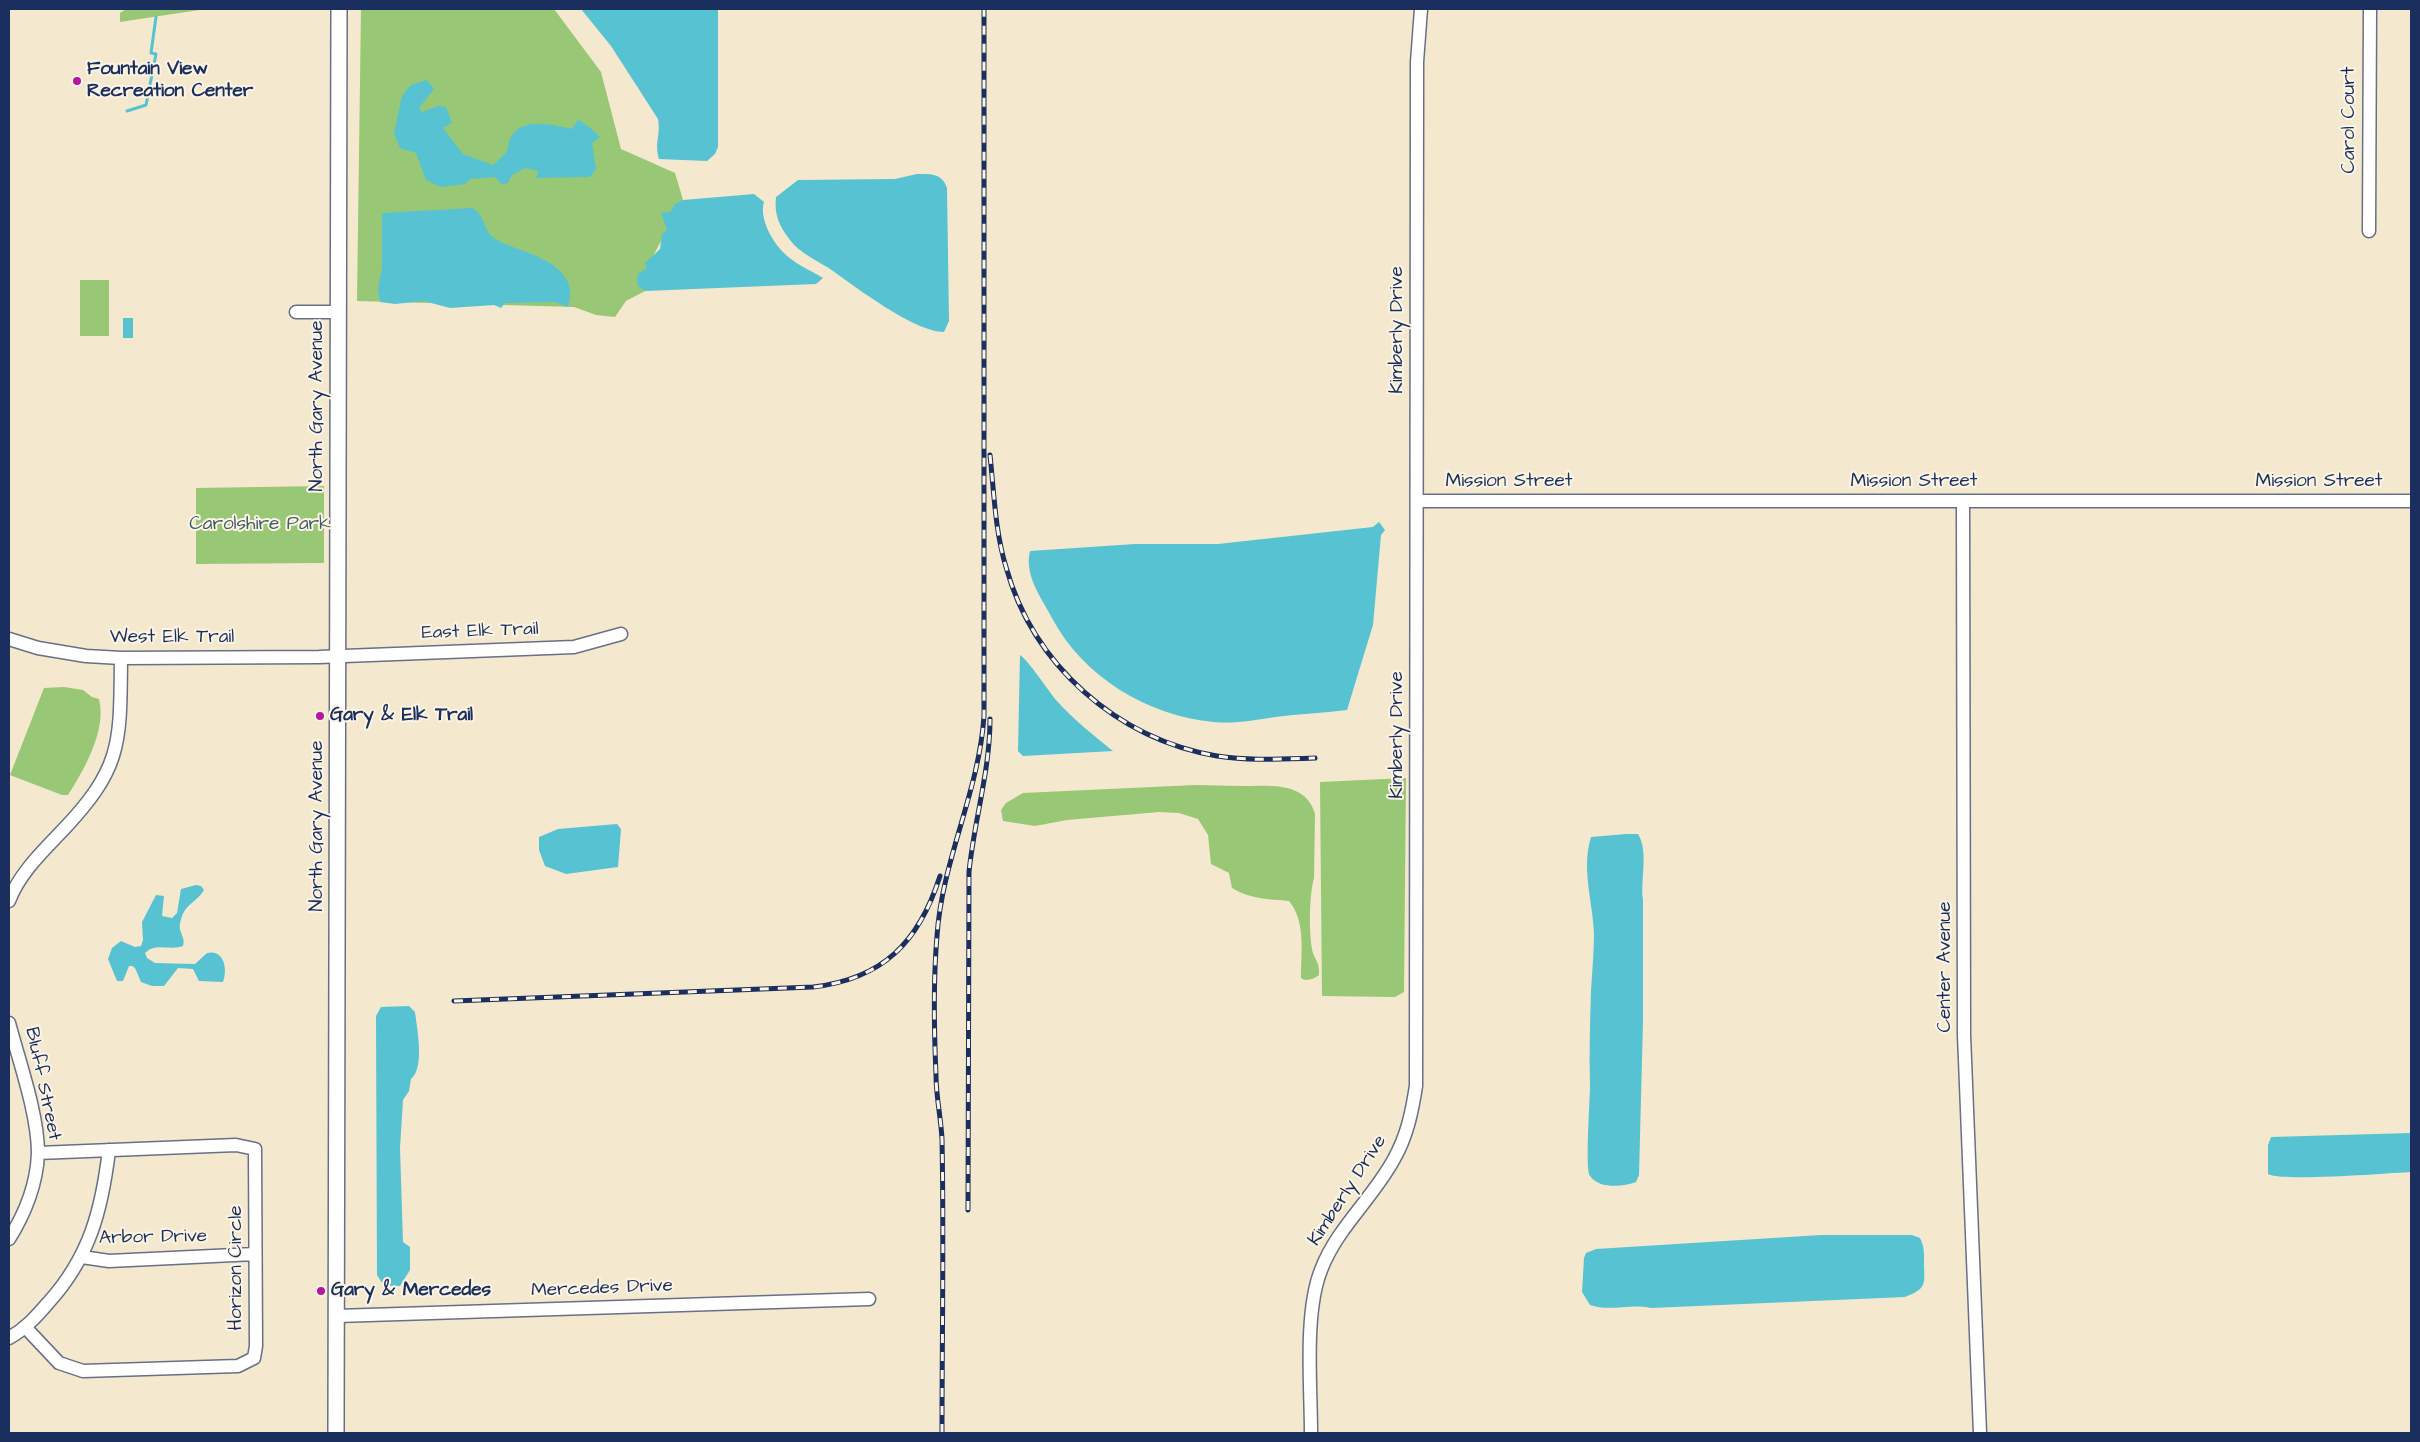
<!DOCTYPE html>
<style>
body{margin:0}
#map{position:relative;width:2420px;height:1442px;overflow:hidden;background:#f4e8ce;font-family:"Architects Daughter",sans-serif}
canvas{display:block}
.frame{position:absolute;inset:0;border:10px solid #1b2f5e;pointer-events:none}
</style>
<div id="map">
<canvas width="2420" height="1442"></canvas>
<div class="frame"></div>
</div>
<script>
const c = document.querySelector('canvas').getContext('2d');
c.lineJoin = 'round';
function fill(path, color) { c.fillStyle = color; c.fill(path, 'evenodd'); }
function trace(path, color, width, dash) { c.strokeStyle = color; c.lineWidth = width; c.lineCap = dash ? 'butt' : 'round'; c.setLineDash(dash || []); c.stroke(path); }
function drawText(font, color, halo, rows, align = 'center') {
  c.font = font + ' "Architects Daughter",sans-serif'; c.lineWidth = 4; c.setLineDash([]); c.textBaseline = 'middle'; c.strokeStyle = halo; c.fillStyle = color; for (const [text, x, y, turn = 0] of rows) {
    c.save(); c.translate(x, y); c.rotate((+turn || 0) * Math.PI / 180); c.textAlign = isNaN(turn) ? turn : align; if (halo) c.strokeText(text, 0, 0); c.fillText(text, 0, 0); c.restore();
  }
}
fill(new Path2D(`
 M 126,9 L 197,9 L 199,10 L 120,22 L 120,13 Z
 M 361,9 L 554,9 L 601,72 L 621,149 L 675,173 L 683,200 L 652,258 L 645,291 L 626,301 L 615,317 L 596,315 L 574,307 L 357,301 Z
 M 80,280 L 109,280 L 109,336 L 80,336 Z
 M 324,486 L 324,563 L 196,564 L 196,488 Z
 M 64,687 L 83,690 L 92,697 L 99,699 C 107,730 84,770 68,795 L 62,795 L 10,775 L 44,688 Z
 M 1406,778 L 1404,992 L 1395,997 L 1322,996 L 1320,782 Z
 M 1195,785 C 1211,785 1226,786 1242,786 C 1269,786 1306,781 1315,814 L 1314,878 C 1309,896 1309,931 1312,949 C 1314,960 1320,961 1319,975 C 1314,979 1306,982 1301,978 C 1301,953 1306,921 1289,901 C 1269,899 1250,899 1232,888 L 1229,873 L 1211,864 L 1208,835 L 1198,819 L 1179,813 L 1159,812 L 1067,820 L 1035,826 L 1003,821 L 1001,810 L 1006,803 L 1023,793 Z`), '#98c775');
fill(new Path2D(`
 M 581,9 L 718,9 L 718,147 L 715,154 L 707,161 L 659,159 C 654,142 661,136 658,119 L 611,46 Z
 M 427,80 L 434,89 L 419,108 L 422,112 L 438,106 L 446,107 L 452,123 L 443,128 L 463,154 L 493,165 C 497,161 505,155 507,150 C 509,147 508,142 510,139 C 521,116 552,125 572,129 L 578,120 L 588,126 L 600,137 L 592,143 L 596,169 L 590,177 L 536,178 L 538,171 L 525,168 L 512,175 L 508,183 L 501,184 L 495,177 L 470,179 L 465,184 L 441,187 L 426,180 L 416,153 L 400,148 L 394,133 L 402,96 L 411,85 Z
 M 917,174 C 931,174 942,173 947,188 L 949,321 L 944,332 C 915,332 857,288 833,271 C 819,261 800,254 790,240 C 779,226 774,214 776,197 L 798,180 L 895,179 Z
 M 754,194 L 764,202 C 759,218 772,241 783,252 C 793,263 810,270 823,278 L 816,284 L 645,291 L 638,286 L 637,279 L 639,273 L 647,268 L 645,263 L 660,249 L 662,234 L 667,230 L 661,213 L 670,212 L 675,204 L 683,200 Z
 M 472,208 C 485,214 483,230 494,238 C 518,253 561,256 570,288 C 571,293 569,301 568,307 L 555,302 L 505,303 L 501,308 L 494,305 L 450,308 L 424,301 L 395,304 L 380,302 L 378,289 L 382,267 L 382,213 Z
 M 123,318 L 133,318 L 133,338 L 123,338 Z
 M 1379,522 L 1385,530 L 1381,535 L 1373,625 L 1347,710 C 1323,713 1299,714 1275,717 C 1255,720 1235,724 1214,722 C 1148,716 1083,677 1052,618 C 1041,597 1024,575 1030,551 L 1135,544 L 1218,544 L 1373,527 Z
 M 1020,655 C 1027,659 1048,690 1056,700 C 1073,719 1093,735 1113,751 L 1023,756 L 1018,751 Z
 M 617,824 L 621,829 L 618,867 L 566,874 L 545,866 L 539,850 L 539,837 L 558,829 Z
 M 1626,834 L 1638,834 C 1649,852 1640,879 1643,900 L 1643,1021 L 1639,1175 L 1636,1182 C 1623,1187 1599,1189 1590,1176 C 1585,1169 1590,1100 1590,1086 C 1589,1054 1590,1023 1591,991 C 1592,972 1594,953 1594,934 C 1593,901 1581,870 1591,837 Z
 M 196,885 L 201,886 L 204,890 C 195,905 184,902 180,924 C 178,932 186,937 183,946 C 170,951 156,942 145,953 L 147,958 L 155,963 L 195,964 L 207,953 C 224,949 228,969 223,982 L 199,981 L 193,969 L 178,968 L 164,986 L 152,986 L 141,982 L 135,968 L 132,966 L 129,966 L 123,981 L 117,981 L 108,959 L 112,948 L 121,941 L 135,947 L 141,946 L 143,940 L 142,922 L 156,895 L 164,896 L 162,916 L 172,918 L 177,913 L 181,889 Z
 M 409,1006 L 415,1012 C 417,1029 425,1068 411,1079 L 409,1091 L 403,1100 L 400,1148 L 403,1242 L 410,1247 L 410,1270 L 400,1286 L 384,1286 L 377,1275 L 376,1016 L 381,1007 Z
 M 2411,1133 L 2411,1172 C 2390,1173 2280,1182 2268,1174 L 2268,1145 L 2271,1137 Z
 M 1821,1235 L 1912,1235 L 1920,1238 C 1925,1248 1924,1256 1924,1266 C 1925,1286 1925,1289 1905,1297 L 1651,1308 C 1631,1303 1610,1312 1590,1305 L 1582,1292 L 1584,1258 L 1586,1253 L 1596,1249 Z`), '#57c2d2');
trace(new Path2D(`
 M 127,111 L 146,105 L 156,54 L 151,53 L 156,17`), '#57c2d2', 3);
const minor = new Path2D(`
 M 2369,231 L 2370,9
 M 296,312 L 339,312
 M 1417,501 L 2411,501
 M 1963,501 L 1964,1035 L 1980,1433
 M 9,639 L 38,648 L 86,656 L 121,658 L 319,657 L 574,647 L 621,634
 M 9,901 C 19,874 42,852 62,831 C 123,767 120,743 121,658
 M 9,1023 C 19,1061 38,1114 38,1153 C 37,1183 25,1214 9,1239
 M 82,1257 L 109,1261 L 255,1254
 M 337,1316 L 869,1299
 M 26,1328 L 59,1363 L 83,1371 L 238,1366 L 254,1358 L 256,1346 L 255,1149 L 236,1145 L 38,1153
 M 9,1338 C 25,1329 36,1317 48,1303 C 90,1257 102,1209 109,1150
 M 1311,1433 C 1311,1386 1304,1313 1321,1270 C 1337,1228 1373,1198 1394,1159 C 1407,1136 1412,1112 1416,1086 L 1417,62 L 1421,9`);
const tertiary = new Path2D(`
 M 336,1433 L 339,9`);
trace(minor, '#677085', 15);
trace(tertiary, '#677085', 18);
trace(minor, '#fff', 12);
trace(tertiary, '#fff', 15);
const rail = new Path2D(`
 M 990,455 C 994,492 995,531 1006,567 C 1033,665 1117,739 1217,756 C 1249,761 1282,759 1315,758
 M 454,1001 L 813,987 C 883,979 919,942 940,876
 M 968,1210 L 969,872 C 974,821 990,771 990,719
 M 942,1433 C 942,1335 944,1237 942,1139 C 941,1118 936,1097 936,1075 C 934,1030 933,982 937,936 C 942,860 979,792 984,716 L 984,9`);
trace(rail, '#1b2f5e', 5);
trace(rail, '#fcf5e5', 3, [9]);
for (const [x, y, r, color] of [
 [77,81,5,"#b5179e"],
 [320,716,5,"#b5179e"],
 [321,1291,5,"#b5179e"]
]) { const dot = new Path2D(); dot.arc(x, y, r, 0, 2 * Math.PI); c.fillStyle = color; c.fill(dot); trace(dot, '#fcf5e5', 2); }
drawText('bold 19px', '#1b2f5e', '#fcf5e5', [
 ["Fountain View",87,70],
 ["Recreation Center",87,92],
 ["Gary & Elk Trail",330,716],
 ["Gary & Mercedes",331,1291]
], 'left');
drawText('19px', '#1b2f5e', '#fcf5e5', [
 ["Carol Court",2350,120,-90],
 ["Kimberly Drive",1398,330,-90],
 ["North Gary Avenue",318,406,-90],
 ["Mission Street",1509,482],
 ["Mission Street",1914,482],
 ["Mission Street",2319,482],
 ["East Elk Trail",480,632,-2],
 ["West Elk Trail",172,638],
 ["Kimberly Drive",1398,735,-90],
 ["North Gary Avenue",318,826,-90],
 ["Center Avenue",1946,967,-90],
 ["Bluff Street",42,1084,78],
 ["Kimberly Drive",1348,1191,-57],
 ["Arbor Drive",153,1238,-1],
 ["Horizon Circle",237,1268,-90],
 ["Mercedes Drive",602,1289,-2]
]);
drawText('19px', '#405d65', '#fcf5e5', [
 ["Carolshire Park",260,525]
]);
</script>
